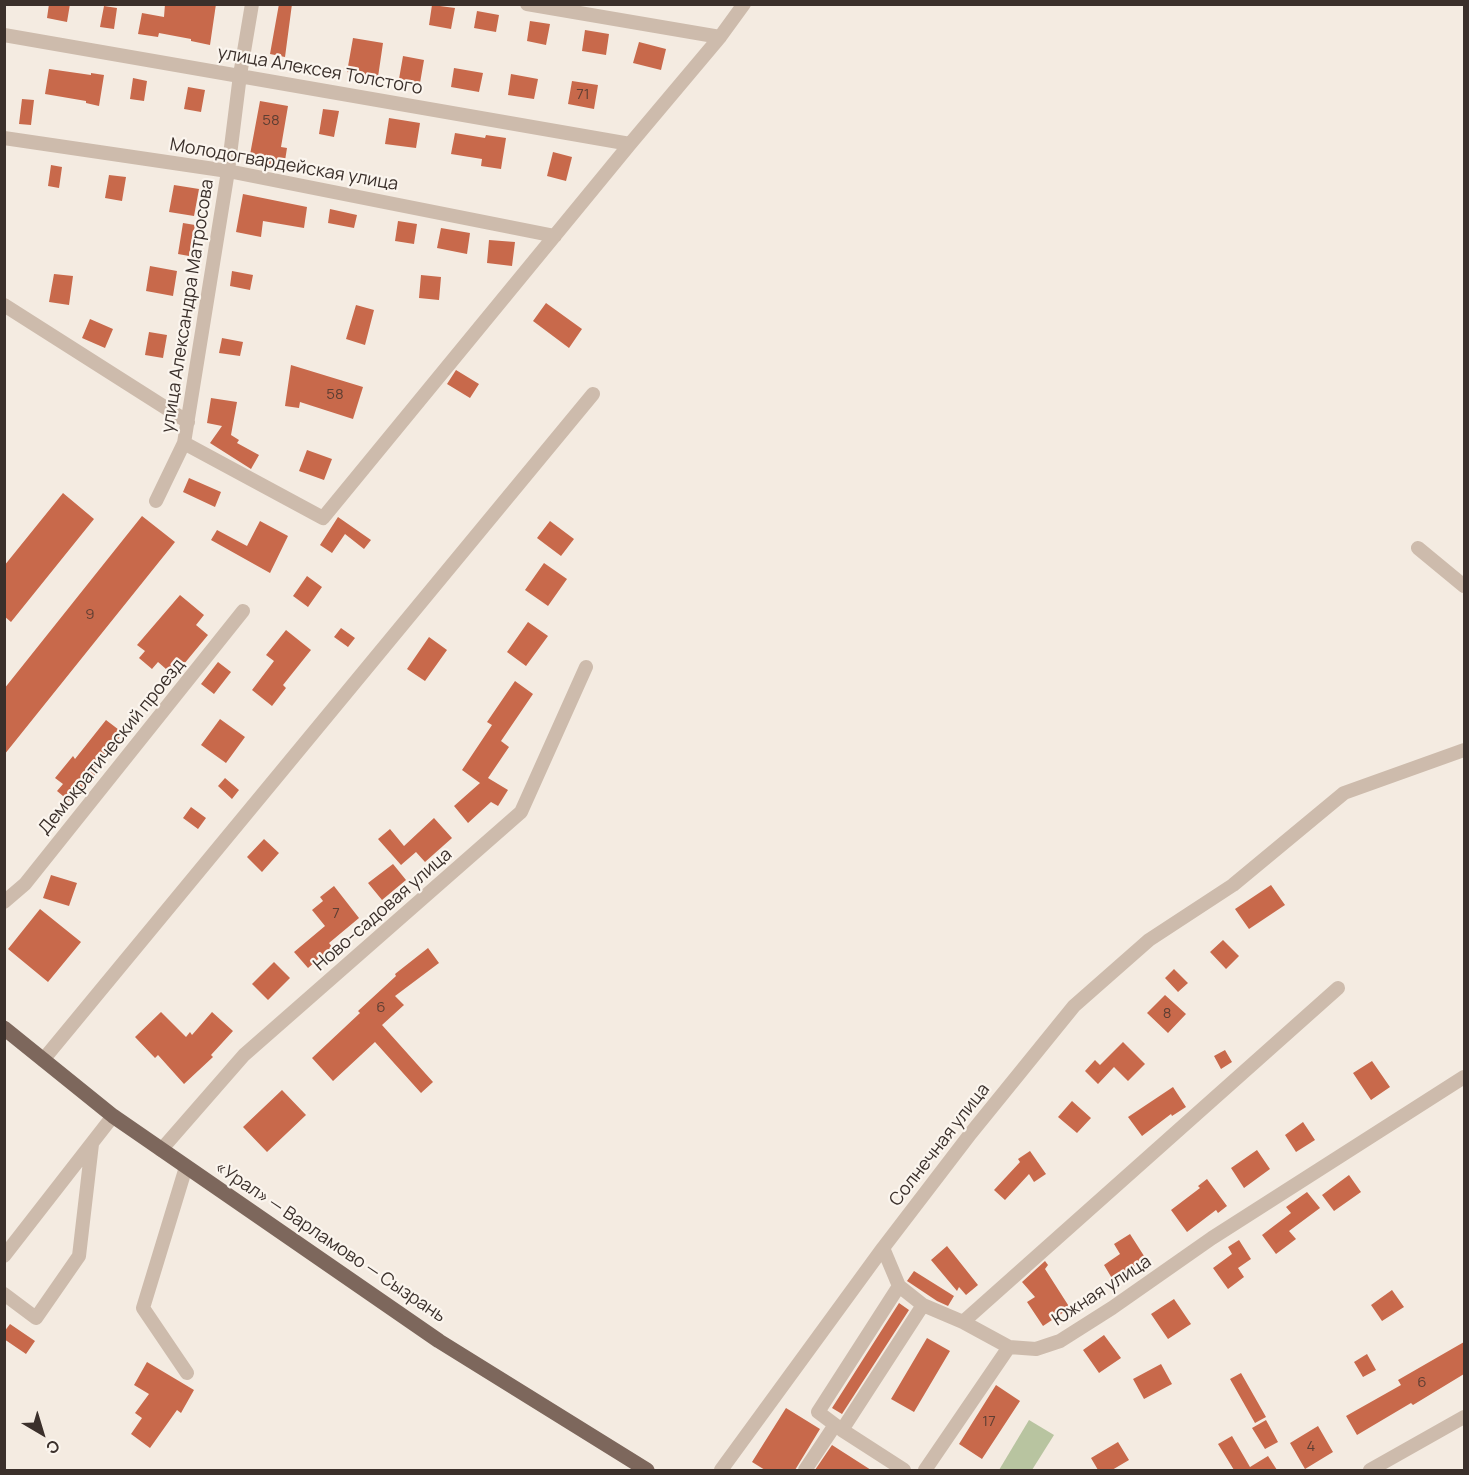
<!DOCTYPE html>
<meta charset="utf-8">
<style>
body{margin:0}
#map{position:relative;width:1469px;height:1475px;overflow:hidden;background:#f4ebe1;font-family:Manrope,sans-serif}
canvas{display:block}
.frame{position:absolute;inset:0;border:6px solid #3b302b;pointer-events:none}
.north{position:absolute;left:12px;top:1403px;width:60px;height:60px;-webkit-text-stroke:4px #fbf5ee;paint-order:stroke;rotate:142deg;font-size:16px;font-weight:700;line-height:24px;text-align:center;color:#3b302b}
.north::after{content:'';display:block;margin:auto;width:21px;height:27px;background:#3b302b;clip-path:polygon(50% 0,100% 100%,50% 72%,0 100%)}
</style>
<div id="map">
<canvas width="1469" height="1475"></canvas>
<div class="frame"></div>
<div class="north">С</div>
</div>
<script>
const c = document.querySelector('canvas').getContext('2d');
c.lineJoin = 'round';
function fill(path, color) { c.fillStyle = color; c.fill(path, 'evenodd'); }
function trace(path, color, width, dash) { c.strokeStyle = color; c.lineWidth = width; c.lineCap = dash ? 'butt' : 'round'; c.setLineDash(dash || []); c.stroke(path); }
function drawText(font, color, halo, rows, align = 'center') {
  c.font = font + ' Manrope,sans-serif'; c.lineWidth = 4.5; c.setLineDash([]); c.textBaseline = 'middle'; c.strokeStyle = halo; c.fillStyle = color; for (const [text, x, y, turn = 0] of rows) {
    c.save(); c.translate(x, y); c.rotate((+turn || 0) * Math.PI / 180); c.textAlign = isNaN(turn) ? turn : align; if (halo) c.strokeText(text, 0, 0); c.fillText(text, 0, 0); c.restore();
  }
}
fill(new Path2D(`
 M 1029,1420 L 1054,1435 L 1032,1470 L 999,1470 Z`), '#b8c4a0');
fill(new Path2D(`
 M 49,4 L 70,4 L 67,22 L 47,18 Z
 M 165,4 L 216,4 L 210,45 L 191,41 L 191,39 L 159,33 L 158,37 L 138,34 L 142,13 L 164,17 Z
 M 279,4 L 292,4 L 285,57 L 270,54 Z
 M 432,5 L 455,8 L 451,29 L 429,25 Z
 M 104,6 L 117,8 L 114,29 L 100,27 Z
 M 477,11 L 499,15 L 496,32 L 474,28 Z
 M 530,21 L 550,24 L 546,45 L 527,41 Z
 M 585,30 L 609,34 L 606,55 L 582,51 Z
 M 353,38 L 383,43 L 378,77 L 347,72 Z
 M 639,42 L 666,49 L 661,70 L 633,63 Z
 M 403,56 L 424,60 L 420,83 L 399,79 Z
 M 454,68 L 483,73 L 479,92 L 451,87 Z
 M 49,69 L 91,75 L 91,73 L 104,75 L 99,106 L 86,103 L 86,101 L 45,94 Z
 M 511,74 L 538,79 L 534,99 L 508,95 Z
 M 133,78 L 147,81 L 144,101 L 130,99 Z
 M 572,81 L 598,85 L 594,109 L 568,104 Z
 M 188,87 L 205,90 L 201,112 L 184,109 Z
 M 22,99 L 34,100 L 31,125 L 19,124 Z
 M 260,101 L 288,106 L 281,147 L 287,148 L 284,167 L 249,160 Z
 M 323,109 L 339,111 L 334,137 L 319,134 Z
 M 389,118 L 420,123 L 416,148 L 385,144 Z
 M 455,133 L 485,138 L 486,135 L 506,138 L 501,169 L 481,166 L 482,159 L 451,154 Z
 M 553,152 L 572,157 L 566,181 L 547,176 Z
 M 51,165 L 62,167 L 59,188 L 48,186 Z
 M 109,175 L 126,177 L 122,201 L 105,198 Z
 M 174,185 L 199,189 L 194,216 L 169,212 Z
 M 243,194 L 307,207 L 304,228 L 263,221 L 261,237 L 236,232 Z
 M 330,209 L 357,215 L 354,228 L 328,223 Z
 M 398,221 L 417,224 L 414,244 L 395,241 Z
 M 183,223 L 195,225 L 189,256 L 178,254 Z
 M 441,228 L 470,233 L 467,254 L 437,248 Z
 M 489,240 L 515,242 L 512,266 L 487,263 Z
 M 150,266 L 177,271 L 173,296 L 146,291 Z
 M 232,271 L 253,275 L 250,290 L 230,286 Z
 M 54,274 L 73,276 L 69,305 L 49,302 Z
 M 421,275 L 441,277 L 439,300 L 419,298 Z
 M 546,303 L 582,329 L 569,348 L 533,321 Z
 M 356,305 L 374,310 L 365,345 L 346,339 Z
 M 90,319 L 113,329 L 105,348 L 82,338 Z
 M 149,332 L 167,335 L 163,358 L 145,355 Z
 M 222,338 L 243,342 L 240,356 L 219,353 Z
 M 291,365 L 363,387 L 353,419 L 300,402 L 299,408 L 285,406 Z
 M 456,370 L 479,384 L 470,398 L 447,384 Z
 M 211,398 L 237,402 L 231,435 L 239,440 L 237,443 L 259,455 L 251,469 L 210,443 L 222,426 L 207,423 Z
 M 307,450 L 332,459 L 324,480 L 299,471 Z
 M 189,478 L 221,492 L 215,507 L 183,492 Z
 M 63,493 L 94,519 L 11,622 L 4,616 L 4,566 Z
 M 142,516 L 175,542 L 4,755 L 4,689 Z
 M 338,517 L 371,540 L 364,549 L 345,534 L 332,553 L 320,545 Z
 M 260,521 L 288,536 L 270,573 L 211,540 L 217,530 L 247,546 Z
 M 550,521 L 574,539 L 561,556 L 537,538 Z
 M 544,563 L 567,579 L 548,606 L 525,590 Z
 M 307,576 L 322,587 L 308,607 L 293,596 Z
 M 180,595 L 204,615 L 196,625 L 208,635 L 174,676 L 158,662 L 152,669 L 139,658 L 145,651 L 137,645 Z
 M 528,622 L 548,636 L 526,666 L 507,652 Z
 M 341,628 L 355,638 L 348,647 L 334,637 Z
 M 286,630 L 311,650 L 283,685 L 286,688 L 272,706 L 252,690 L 274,661 L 266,655 Z
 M 429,637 L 447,650 L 425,681 L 407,669 Z
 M 218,662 L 231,672 L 214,694 L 201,684 Z
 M 515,681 L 533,694 L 501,741 L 509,747 L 488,778 L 508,790 L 498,806 L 491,802 L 468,823 L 454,806 L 480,783 L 462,770 L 492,725 L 487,722 Z
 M 220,719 L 245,737 L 226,763 L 201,745 Z
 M 106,720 L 123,733 L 92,772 L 96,774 L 77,797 L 74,794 L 69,801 L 57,791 L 63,784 L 55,778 L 73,756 L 75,759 Z
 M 225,778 L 239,790 L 232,799 L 218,786 Z
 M 191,807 L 206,818 L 198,829 L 183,818 Z
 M 434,818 L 452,838 L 425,862 L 416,852 L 401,865 L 378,839 L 390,829 L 404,846 Z
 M 264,839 L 279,853 L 262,872 L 247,857 Z
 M 393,864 L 406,880 L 382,900 L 368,883 Z
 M 51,875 L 77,883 L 69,906 L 43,898 Z
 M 1271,885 L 1285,905 L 1249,929 L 1235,909 Z
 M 334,886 L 359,918 L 329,943 L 332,947 L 308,968 L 294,952 L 325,926 L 312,910 L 323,901 L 320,897 Z
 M 40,909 L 81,942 L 48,982 L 8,949 Z
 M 1223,940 L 1239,956 L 1226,969 L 1210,952 Z
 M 428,948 L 439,963 L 395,996 L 404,1005 L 382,1025 L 433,1082 L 421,1093 L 375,1042 L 333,1081 L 312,1058 L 360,1013 L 358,1011 L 396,976 L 395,974 Z
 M 274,962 L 290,978 L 268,1000 L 252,984 Z
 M 1174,969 L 1188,983 L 1178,992 L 1165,978 Z
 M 1165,995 L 1186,1014 L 1168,1033 L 1147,1013 Z
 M 161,1012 L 186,1037 L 190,1032 L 192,1035 L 212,1012 L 233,1031 L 211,1055 L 213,1057 L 184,1084 L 158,1055 L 155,1058 L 135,1037 Z
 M 1123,1042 L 1145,1064 L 1128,1081 L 1114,1067 L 1098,1084 L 1085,1071 L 1095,1060 L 1100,1065 Z
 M 1225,1050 L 1232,1062 L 1221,1069 L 1214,1056 Z
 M 1372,1061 L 1390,1087 L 1371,1100 L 1353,1073 Z
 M 1173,1087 L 1186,1107 L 1172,1116 L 1171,1114 L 1142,1136 L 1128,1117 Z
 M 282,1090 L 306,1115 L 267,1152 L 243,1127 Z
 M 1072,1101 L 1091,1118 L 1077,1133 L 1058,1117 Z
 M 1303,1122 L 1315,1140 L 1296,1152 L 1285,1135 Z
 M 1257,1150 L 1270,1169 L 1244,1188 L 1231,1168 Z
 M 1030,1151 L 1046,1174 L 1034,1182 L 1029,1174 L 1005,1200 L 994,1190 L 1020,1162 L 1018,1159 Z
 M 1349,1175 L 1361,1192 L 1334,1211 L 1322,1195 Z
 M 1207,1179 L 1227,1206 L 1218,1213 L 1216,1210 L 1187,1232 L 1171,1210 L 1200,1188 L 1198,1186 Z
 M 1307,1192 L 1320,1208 L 1289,1231 L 1296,1239 L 1276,1254 L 1262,1235 L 1291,1213 L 1286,1207 Z
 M 1130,1234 L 1146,1259 L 1113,1280 L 1104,1265 L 1120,1254 L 1114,1244 Z
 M 1239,1240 L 1251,1259 L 1238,1268 L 1244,1277 L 1228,1289 L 1213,1268 L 1232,1254 L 1228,1247 Z
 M 947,1246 L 978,1285 L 966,1295 L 959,1287 L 957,1291 L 931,1260 Z
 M 1045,1261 L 1048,1265 L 1045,1269 L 1070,1308 L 1043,1326 L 1027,1302 L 1035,1297 L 1022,1282 Z
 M 914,1271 L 954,1296 L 948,1306 L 937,1301 L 907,1281 Z
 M 1392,1290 L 1404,1307 L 1382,1321 L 1371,1305 Z
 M 1174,1299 L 1191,1324 L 1168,1339 L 1151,1314 Z
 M 899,1303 L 909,1310 L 842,1414 L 832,1408 Z
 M 10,1324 L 35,1341 L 26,1354 L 4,1339 L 4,1332 Z
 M 1104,1335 L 1121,1358 L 1099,1373 L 1083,1350 Z
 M 927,1338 L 950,1351 L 914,1412 L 891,1399 Z
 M 1464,1342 L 1464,1374 L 1413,1405 L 1411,1403 L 1357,1435 L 1346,1416 L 1401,1385 L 1398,1380 Z
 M 1367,1354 L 1376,1370 L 1363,1377 L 1354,1362 Z
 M 147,1362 L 194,1390 L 181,1413 L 177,1410 L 150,1448 L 131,1434 L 142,1418 L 135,1413 L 149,1394 L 134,1385 Z
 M 1161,1364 L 1172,1384 L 1144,1399 L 1133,1379 Z
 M 1241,1373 L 1266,1417 L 1255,1423 L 1230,1379 Z
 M 996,1385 L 1020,1401 L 982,1459 L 959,1444 Z
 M 786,1408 L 820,1429 L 795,1470 L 765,1470 L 752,1462 Z
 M 1266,1420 L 1278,1442 L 1265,1449 L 1252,1428 Z
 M 1318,1426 L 1333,1452 L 1305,1469 L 1290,1443 Z
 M 1232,1436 L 1250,1467 L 1268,1456 L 1277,1470 L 1234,1470 L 1218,1444 Z
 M 1118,1442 L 1129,1460 L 1112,1470 L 1098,1470 L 1091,1458 Z
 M 832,1445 L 871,1470 L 815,1470 Z`), '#c8694b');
trace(new Path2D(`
 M 527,4 L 720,37
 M 4,35 L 630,144
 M 4,138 L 228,171 L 555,236
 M 4,305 L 188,422
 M 184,443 L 323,518 L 630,144 L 720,37 L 744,4
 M 156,501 L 184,443 L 228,171 L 240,75 L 252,4
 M 1418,548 L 1464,586
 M 4,902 L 25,884 L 243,611
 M 43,1060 L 593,394
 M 161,1150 L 244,1055 L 521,812 L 586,667
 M 186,1167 L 143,1308 L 187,1373
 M 883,1248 L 899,1286 L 923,1305 L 963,1322 L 1009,1347 L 1036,1349 L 1060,1341 L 1112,1308 L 1212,1238 L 1464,1077
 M 4,1256 L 113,1116
 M 4,1294 L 36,1318 L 79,1256 L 92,1144
 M 963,1322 L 1338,988
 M 842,1430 L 818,1412 L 899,1286
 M 721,1470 L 883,1248 L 971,1133 L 1074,1006 L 1149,940 L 1233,885 L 1344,793 L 1464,750
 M 805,1470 L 835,1425
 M 904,1470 L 842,1430 L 923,1305
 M 925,1470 L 1009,1347
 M 1370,1470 L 1464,1417`), '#cdbbac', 14);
trace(new Path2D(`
 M 4,1028 L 113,1116 L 439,1341 L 647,1470`), '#7d675c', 15);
drawText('15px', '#5e3e33', null, [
 ["71",583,95],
 ["58",271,121],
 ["58",335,395],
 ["9",90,615],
 ["7",336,914],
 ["6",381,1008],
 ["8",1167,1014],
 ["6",1422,1383],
 ["17",989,1422],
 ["4",1311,1447]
]);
drawText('18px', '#3b302b', '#fbf5ee', [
 ["улица Алексея Толстого",320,71,10],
 ["Молодогвардейская улица",284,165,10],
 ["улица Александра Матросова",188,306,-81],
 ["Демократический проезд",112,747,-51],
 ["Ново-садовая улица",383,910,-41],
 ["Солнечная улица",940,1145,-52],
 ["«Урал» — Варламово — Сызрань",330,1242,34],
 ["Южная улица",1102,1291,-33]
]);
</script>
